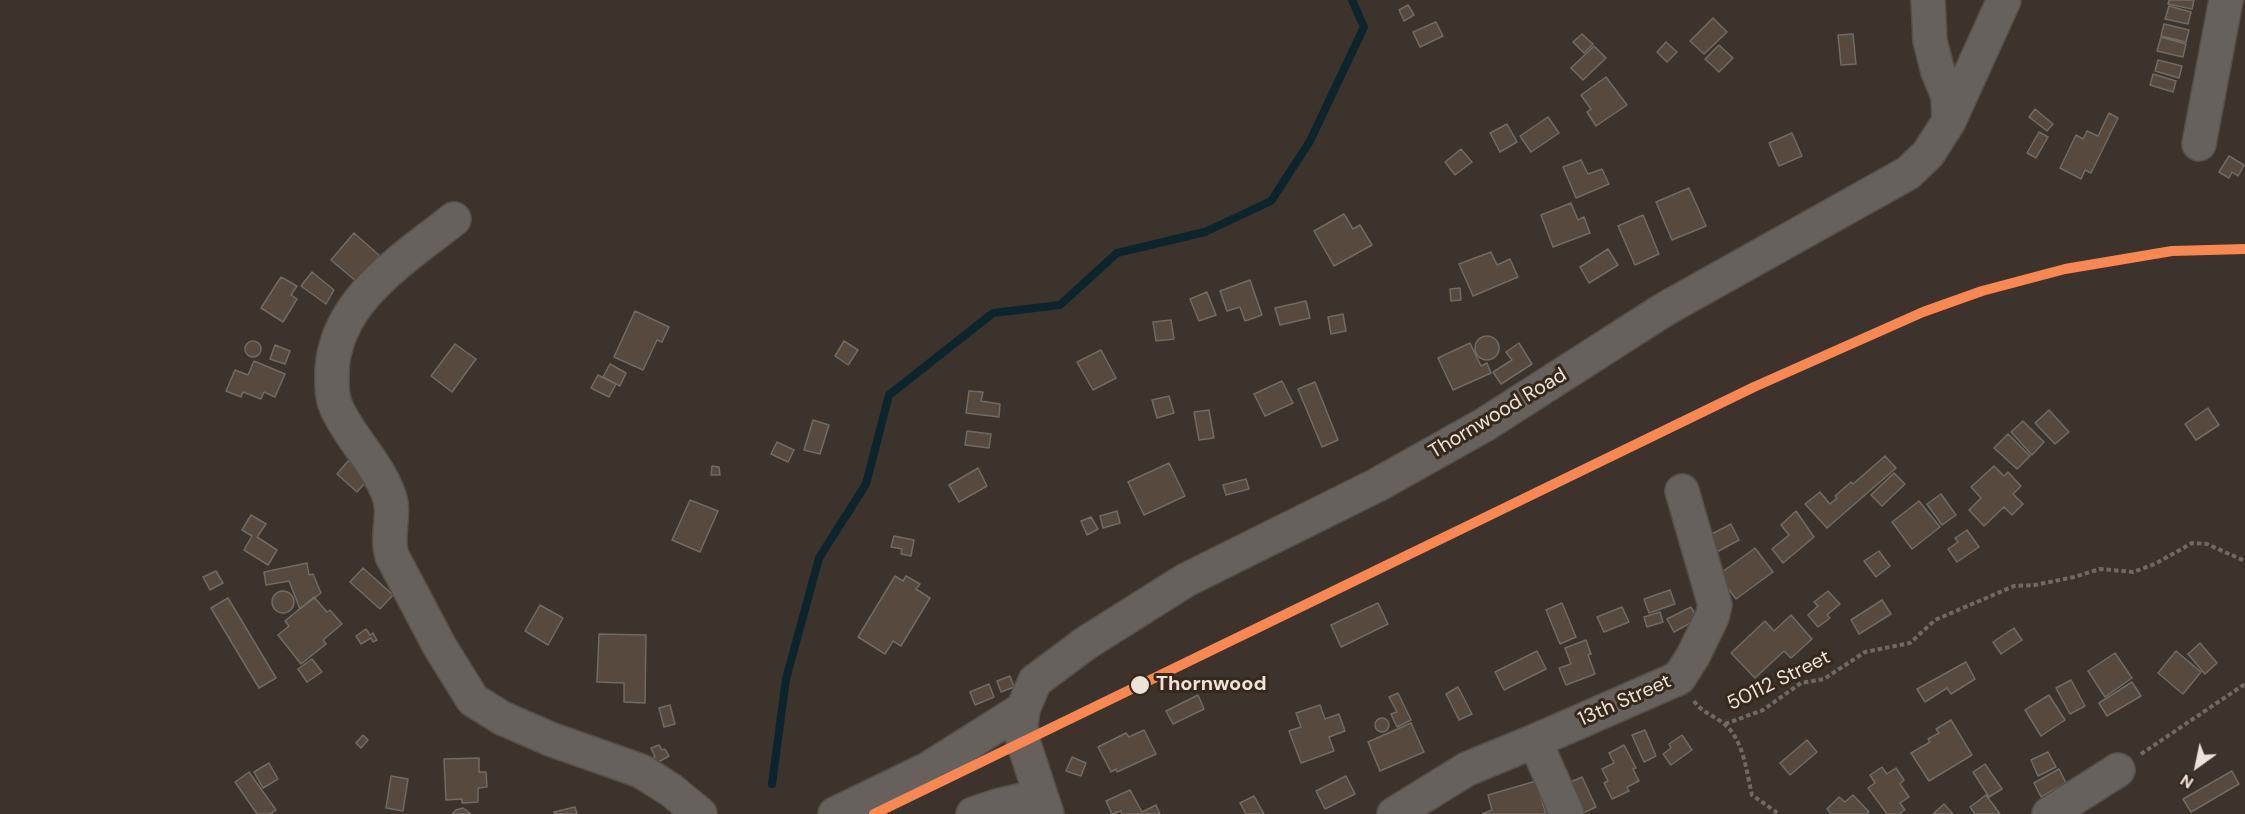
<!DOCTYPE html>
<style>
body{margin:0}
#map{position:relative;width:2245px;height:814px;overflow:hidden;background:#3b332c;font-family:"DM Sans",sans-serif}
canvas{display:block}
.north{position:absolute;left:2167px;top:736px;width:60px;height:60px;-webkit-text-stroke:4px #37281c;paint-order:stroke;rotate:213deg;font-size:16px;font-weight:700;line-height:24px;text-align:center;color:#ede3db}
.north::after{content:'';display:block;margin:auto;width:21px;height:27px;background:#ede3db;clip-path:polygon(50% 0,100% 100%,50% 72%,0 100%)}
</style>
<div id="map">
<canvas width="2245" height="814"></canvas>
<div class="north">N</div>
</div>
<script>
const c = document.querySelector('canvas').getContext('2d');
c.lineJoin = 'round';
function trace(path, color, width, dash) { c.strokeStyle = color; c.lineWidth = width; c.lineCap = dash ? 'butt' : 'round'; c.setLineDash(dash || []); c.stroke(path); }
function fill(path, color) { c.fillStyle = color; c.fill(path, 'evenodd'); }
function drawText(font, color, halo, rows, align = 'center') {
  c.font = font + ' "DM Sans",sans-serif'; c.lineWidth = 6; c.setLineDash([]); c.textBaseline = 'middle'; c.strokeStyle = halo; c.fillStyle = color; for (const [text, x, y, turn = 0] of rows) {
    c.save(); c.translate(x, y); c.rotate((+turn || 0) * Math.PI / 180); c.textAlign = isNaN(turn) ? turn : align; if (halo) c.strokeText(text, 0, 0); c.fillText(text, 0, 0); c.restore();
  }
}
trace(new Path2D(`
 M 772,784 L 786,679 L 819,558 L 866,484 L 889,395 L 993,313 L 1060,305 L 1117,253 L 1205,232 L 1271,201 L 1310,141 L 1364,27 L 1352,0`), '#0d242c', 8);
const building = new Path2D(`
 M 2169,0 L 2194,0 L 2192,9 L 2168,4 Z
 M 1408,5 L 1414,15 L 1404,21 L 1399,10 Z
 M 2169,6 L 2191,12 L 2188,24 L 2165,19 Z
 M 1713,18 L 1727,32 L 1704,54 L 1690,41 Z
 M 1436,22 L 1443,36 L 1420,47 L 1413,32 Z
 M 2164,24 L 2189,30 L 2186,42 L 2161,36 Z
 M 1582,34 L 1593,44 L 1584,53 L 1573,42 Z
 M 1853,34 L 1856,64 L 1841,65 L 1838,35 Z
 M 2161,37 L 2186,44 L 2183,57 L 2157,51 Z
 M 1666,42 L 1677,52 L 1667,62 L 1657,52 Z
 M 1719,45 L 1733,58 L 1719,72 L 1705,59 Z
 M 1594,46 L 1606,58 L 1583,80 L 1571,68 Z
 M 2158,60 L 2182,66 L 2179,78 L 2155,71 Z
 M 2153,74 L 2176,81 L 2173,92 L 2150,85 Z
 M 1606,77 L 1627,105 L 1596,126 L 1587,112 L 1591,109 L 1581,95 Z
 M 2035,109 L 2053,124 L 2047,131 L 2029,117 Z
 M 2109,113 L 2118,118 L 2091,173 L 2085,170 L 2081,179 L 2060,168 L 2076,135 L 2083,139 L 2087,131 L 2098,136 Z
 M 1548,117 L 1559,133 L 1531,152 L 1520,136 Z
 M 1507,124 L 1517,142 L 1500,152 L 1490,133 Z
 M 2039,132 L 2048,137 L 2036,158 L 2027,153 Z
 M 1792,133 L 1802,156 L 1779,166 L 1769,143 Z
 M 1461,149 L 1472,162 L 1455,175 L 1445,162 Z
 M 2229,156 L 2244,165 L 2238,176 L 2232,172 L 2229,178 L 2219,172 Z
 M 1581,160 L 1588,174 L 1602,169 L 1609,184 L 1576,198 L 1563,167 Z
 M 1689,188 L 1706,226 L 1672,240 L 1656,202 Z
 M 1571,203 L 1578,220 L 1584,217 L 1590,233 L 1553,247 L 1541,215 Z
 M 1344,214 L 1353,229 L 1360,225 L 1372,245 L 1334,266 L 1314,231 Z
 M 1643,215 L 1659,254 L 1635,265 L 1618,226 Z
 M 354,233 L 380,256 L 357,282 L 331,260 Z
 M 1608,249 L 1618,265 L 1589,283 L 1580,267 Z
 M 1491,252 L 1497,265 L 1510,259 L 1518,277 L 1473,296 L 1459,264 Z
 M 312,272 L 334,290 L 326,304 L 301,286 Z
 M 281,277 L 297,286 L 291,295 L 297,299 L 283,322 L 261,308 Z
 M 1250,280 L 1262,315 L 1245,321 L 1240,307 L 1227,311 L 1220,291 Z
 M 1460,288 L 1461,300 L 1451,301 L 1450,289 Z
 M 1207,292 L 1216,315 L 1199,321 L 1190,299 Z
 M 1306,301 L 1310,318 L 1280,325 L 1275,308 Z
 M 635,311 L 669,327 L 662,342 L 657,340 L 643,370 L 614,357 Z
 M 1343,314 L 1346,331 L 1331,334 L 1328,317 Z
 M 1171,320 L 1174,339 L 1156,341 L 1153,322 Z
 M1475 348a12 12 0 1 1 24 0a12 12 0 1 1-24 0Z
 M245 349a8 8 0 1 1 16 0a8 8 0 1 1-16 0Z
 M 844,341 L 858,350 L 848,365 L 835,356 Z
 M 1470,343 L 1481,366 L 1487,363 L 1491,373 L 1453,390 L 1438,358 Z
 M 1519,343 L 1532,364 L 1501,384 L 1493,372 L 1512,360 L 1506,352 Z
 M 455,344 L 476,359 L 452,392 L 431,376 Z
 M 275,345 L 290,351 L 285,364 L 270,359 Z
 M 1101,350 L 1116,378 L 1093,390 L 1077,362 Z
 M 254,361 L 285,374 L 275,397 L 264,392 L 261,399 L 243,392 L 241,397 L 226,391 L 235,370 L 248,375 Z
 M 610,364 L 626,373 L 620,386 L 603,377 Z
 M 598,375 L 616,384 L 609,397 L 591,388 Z
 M 1282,381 L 1293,403 L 1265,416 L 1254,394 Z
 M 1315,382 L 1338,440 L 1322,447 L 1298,389 Z
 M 969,391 L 983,392 L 981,401 L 1000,404 L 999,417 L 966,413 Z
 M 1169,396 L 1174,413 L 1157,418 L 1152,400 Z
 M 2208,408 L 2219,425 L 2196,440 L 2185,424 Z
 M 1209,410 L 1214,438 L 1199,440 L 1194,412 Z
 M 2049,410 L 2069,432 L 2055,444 L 2035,423 Z
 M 813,420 L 829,425 L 820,454 L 804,450 Z
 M 2023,421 L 2044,442 L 2032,455 L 2011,432 Z
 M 967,431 L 991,434 L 989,448 L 965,445 Z
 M 2008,434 L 2030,456 L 2017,469 L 1994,448 Z
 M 777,442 L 794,450 L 788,462 L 771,454 Z
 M 1885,456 L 1896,468 L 1827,528 L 1805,504 L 1820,492 L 1830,504 L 1837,498 L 1835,496 L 1851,482 L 1853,484 Z
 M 349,460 L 370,477 L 357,492 L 337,474 Z
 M 1169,463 L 1185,496 L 1144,515 L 1128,482 Z
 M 712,466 L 719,467 L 720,475 L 711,475 Z
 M 1994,466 L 2004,476 L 2008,472 L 2021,486 L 2013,494 L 2023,504 L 2012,515 L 2004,507 L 1984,526 L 1969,510 L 1981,498 L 1971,487 Z
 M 978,468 L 987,486 L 959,502 L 949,485 Z
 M 1894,473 L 1905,484 L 1882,506 L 1871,495 Z
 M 1246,479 L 1249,489 L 1226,495 L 1223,485 Z
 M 1941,494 L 1956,515 L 1942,525 L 1927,504 Z
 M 690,500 L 718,511 L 700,552 L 672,540 Z
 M 1919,501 L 1940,527 L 1912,549 L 1892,522 Z
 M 1117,511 L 1120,523 L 1103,528 L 1100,516 Z
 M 1796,511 L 1814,537 L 1783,563 L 1772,549 L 1789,535 L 1781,525 Z
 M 251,515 L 266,524 L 257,537 L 277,550 L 268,565 L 244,550 L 252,536 L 242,530 Z
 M 1091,517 L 1098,529 L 1087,535 L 1081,521 Z
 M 1731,524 L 1739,540 L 1713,554 L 1704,538 Z
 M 1967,530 L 1979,547 L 1957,562 L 1948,549 L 1958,542 L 1955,538 Z
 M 894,536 L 914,540 L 911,556 L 901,554 L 902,549 L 891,547 Z
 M 1755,548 L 1773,572 L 1736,599 L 1718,575 Z
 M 1879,551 L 1890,566 L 1876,577 L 1864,561 Z
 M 307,563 L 309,575 L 313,574 L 321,593 L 300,609 L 289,581 L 266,585 L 264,572 Z
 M 363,568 L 393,595 L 380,609 L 350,582 Z
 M 216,571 L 223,583 L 210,590 L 203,577 Z
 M 895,576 L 903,581 L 906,576 L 920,584 L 916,589 L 930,598 L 901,646 L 893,641 L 885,654 L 858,637 Z
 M 1670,590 L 1675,604 L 1649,613 L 1644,599 Z
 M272 602a11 11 0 1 1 22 0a11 11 0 1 1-22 0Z
 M 1828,591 L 1840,604 L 1827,615 L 1830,618 L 1818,627 L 1808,615 L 1818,606 L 1814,602 Z
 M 314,597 L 327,612 L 330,610 L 342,624 L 323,640 L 326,644 L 301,664 L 278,635 L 289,626 L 285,621 Z
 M 228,598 L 276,678 L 259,688 L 211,608 Z
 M 1882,600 L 1891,614 L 1859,634 L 1851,620 Z
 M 1378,603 L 1388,624 L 1341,647 L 1331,625 Z
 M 1562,603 L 1576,637 L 1560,644 L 1546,610 Z
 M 540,605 L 563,618 L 548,645 L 525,631 Z
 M 1622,607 L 1629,622 L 1604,632 L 1597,617 Z
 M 1691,607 L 1698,619 L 1674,632 L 1667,619 Z
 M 1660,612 L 1663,622 L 1647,627 L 1644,617 Z
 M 1791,615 L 1812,639 L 1791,658 L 1784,651 L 1755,678 L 1731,653 L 1765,621 L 1774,631 Z
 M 2014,628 L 2022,640 L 2001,654 L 1993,642 Z
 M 366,629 L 370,635 L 373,633 L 377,640 L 373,642 L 371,638 L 361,644 L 356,636 Z
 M 599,634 L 646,635 L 645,703 L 624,702 L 624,683 L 597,682 Z
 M 1586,640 L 1591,654 L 1588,655 L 1595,674 L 1566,685 L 1559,668 L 1571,664 L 1565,648 Z
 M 2200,643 L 2217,663 L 2205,674 L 2188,654 Z
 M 1537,651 L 1546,669 L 1504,690 L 1495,672 Z
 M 2176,651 L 2201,672 L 2183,694 L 2158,673 Z
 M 2115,653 L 2132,678 L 2105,697 L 2088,671 Z
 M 312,659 L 322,672 L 307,682 L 298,669 Z
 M 1966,662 L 1975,679 L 1951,694 L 1947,688 L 1925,702 L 1917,689 Z
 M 1010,676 L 1014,687 L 1001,692 L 997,681 Z
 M 2071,680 L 2085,706 L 2070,714 L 2056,688 Z
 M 2132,682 L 2141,696 L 2107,716 L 2099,703 Z
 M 989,684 L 994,697 L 975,705 L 970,692 Z
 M 1458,687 L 1472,714 L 1459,720 L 1446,694 Z
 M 1398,693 L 1411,720 L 1397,727 L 1391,714 L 1397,712 L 1389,697 Z
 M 1198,695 L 1204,709 L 1173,724 L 1166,711 Z
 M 2049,695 L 2065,720 L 2041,736 L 2025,710 Z
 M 670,705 L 675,724 L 664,727 L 659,708 Z
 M 1320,705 L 1325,719 L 1339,714 L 1345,731 L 1329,737 L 1334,751 L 1301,763 L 1289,731 L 1301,727 L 1296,713 Z
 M1375 725a7 7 0 1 1 14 0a7 7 0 1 1-14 0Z
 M 1951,720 L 1972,755 L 1929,781 L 1911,753 L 1930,742 L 1928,739 L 1939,733 L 1936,729 Z
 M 1411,723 L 1424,752 L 1380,771 L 1368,742 Z
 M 1144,730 L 1156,754 L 1117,772 L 1116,769 L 1111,772 L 1098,747 L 1126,733 L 1129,737 Z
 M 1645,730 L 1656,756 L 1644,762 L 1632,735 Z
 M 363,735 L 368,740 L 361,748 L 356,743 Z
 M 1682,735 L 1692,750 L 1671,765 L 1663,754 L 1671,748 L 1669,744 Z
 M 1807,740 L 1817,752 L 1790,775 L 1780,763 Z
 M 659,745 L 662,750 L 665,749 L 669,756 L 653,765 L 650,759 L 655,757 L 651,748 Z
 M 1624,745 L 1636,768 L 1633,769 L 1639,781 L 1627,787 L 1629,791 L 1612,799 L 1604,783 L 1608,781 L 1602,769 L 1614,763 L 1609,753 Z
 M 2048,752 L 2056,767 L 2038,776 L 2031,760 Z
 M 1072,757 L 1086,763 L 1081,776 L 1066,771 Z
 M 479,758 L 479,772 L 486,772 L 487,787 L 478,788 L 478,802 L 462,803 L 462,799 L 446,800 L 444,759 Z
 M 269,763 L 278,779 L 263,788 L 254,772 Z
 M 1985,764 L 2002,789 L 1989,797 L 1973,772 Z
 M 1882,767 L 1887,774 L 1896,768 L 1904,780 L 1900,784 L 1909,797 L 1900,803 L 1905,810 L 1899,814 L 1887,814 L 1868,788 L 1875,783 L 1870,775 Z
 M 2059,769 L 2066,783 L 2041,797 L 2034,783 Z
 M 2232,771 L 2239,784 L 2191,812 L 2183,799 Z
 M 249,772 L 276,810 L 270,814 L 257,814 L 235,782 Z
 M 391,776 L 408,779 L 403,811 L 386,808 Z
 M 1346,776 L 1355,794 L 1325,809 L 1316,791 Z
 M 1582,777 L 1596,807 L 1581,814 L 1566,784 Z
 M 1536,781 L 1546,814 L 1482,814 L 1492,810 L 1488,795 Z
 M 1130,790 L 1142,812 L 1156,805 L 1160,814 L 1122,814 L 1121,811 L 1112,814 L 1106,801 Z
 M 1853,795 L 1869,812 L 1866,814 L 1831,814 L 1827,809 L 1839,797 L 1845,802 Z
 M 1986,795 L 2000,814 L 1975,814 L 1970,807 Z
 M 1254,796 L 1264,814 L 1246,814 L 1240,803 Z
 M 1944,804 L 1953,814 L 1933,814 Z
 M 575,807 L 577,814 L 554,814 L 554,812 Z
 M 463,808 L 471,814 L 452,814 L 456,810 Z`);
fill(building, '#57493d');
trace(building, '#716b65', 1.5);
const minor = new Path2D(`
 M 1928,0 L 1930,41 L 1938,72 L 1948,96 L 1949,121
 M 2199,144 L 2226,0
 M 454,219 C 404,259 335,300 332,371 C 332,385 331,398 338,411 C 352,440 376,462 388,493 C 397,514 385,534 392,556 L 440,647 L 473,700 L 502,718 L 550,739 L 641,771 L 671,790 L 700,814
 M 1535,741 L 1567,814
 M 835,814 L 928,769 L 1023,709
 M 973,814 L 1000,805 L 1041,796
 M 1047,814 L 1023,741 L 1021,725 L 1023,709 L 1035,681 L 1086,643 L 1186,580 L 1377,485 L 1484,425 L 1665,309 L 1908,173 L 1928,154 L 1949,121 L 2004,0
 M 1394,814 L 1467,769 L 1535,741 L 1679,678 L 1693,656 L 1712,617 L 1715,605 L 1682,491
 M 2049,814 L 2118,770`);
trace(minor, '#564f49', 36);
trace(new Path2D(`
 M 1694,701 C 1701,712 1713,715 1723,723 C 1744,739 1746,771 1752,795 L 1779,814
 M 1725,724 L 1763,710 L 1801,683 L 1824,679 L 1865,652 L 1910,643 L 1935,620 L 2014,586 L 2035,585 L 2074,577 L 2100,569 L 2133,572 L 2155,564 L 2192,543 L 2207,544 L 2245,561
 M 2141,754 L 2245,684`), '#706a66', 4, [4.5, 3]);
trace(minor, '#67615d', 33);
trace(new Path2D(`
 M 874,814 L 1754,387 L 1923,312 L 1982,291 L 2065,269 L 2172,251 L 2245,249`), '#f88751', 10);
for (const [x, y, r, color] of [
 [1140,685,10,"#ede3db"]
]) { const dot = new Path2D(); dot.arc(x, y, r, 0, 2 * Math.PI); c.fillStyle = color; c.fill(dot); trace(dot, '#37281c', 2); }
drawText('20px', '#ede3db', '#37281c', [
 ["Thornwood Road",1498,414,-31],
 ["50112 Street",1779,681,-26],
 ["13th Street",1625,701,-24]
]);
drawText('bold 20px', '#ede3db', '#37281c', [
 ["Thornwood",1156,685]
], 'left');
</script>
